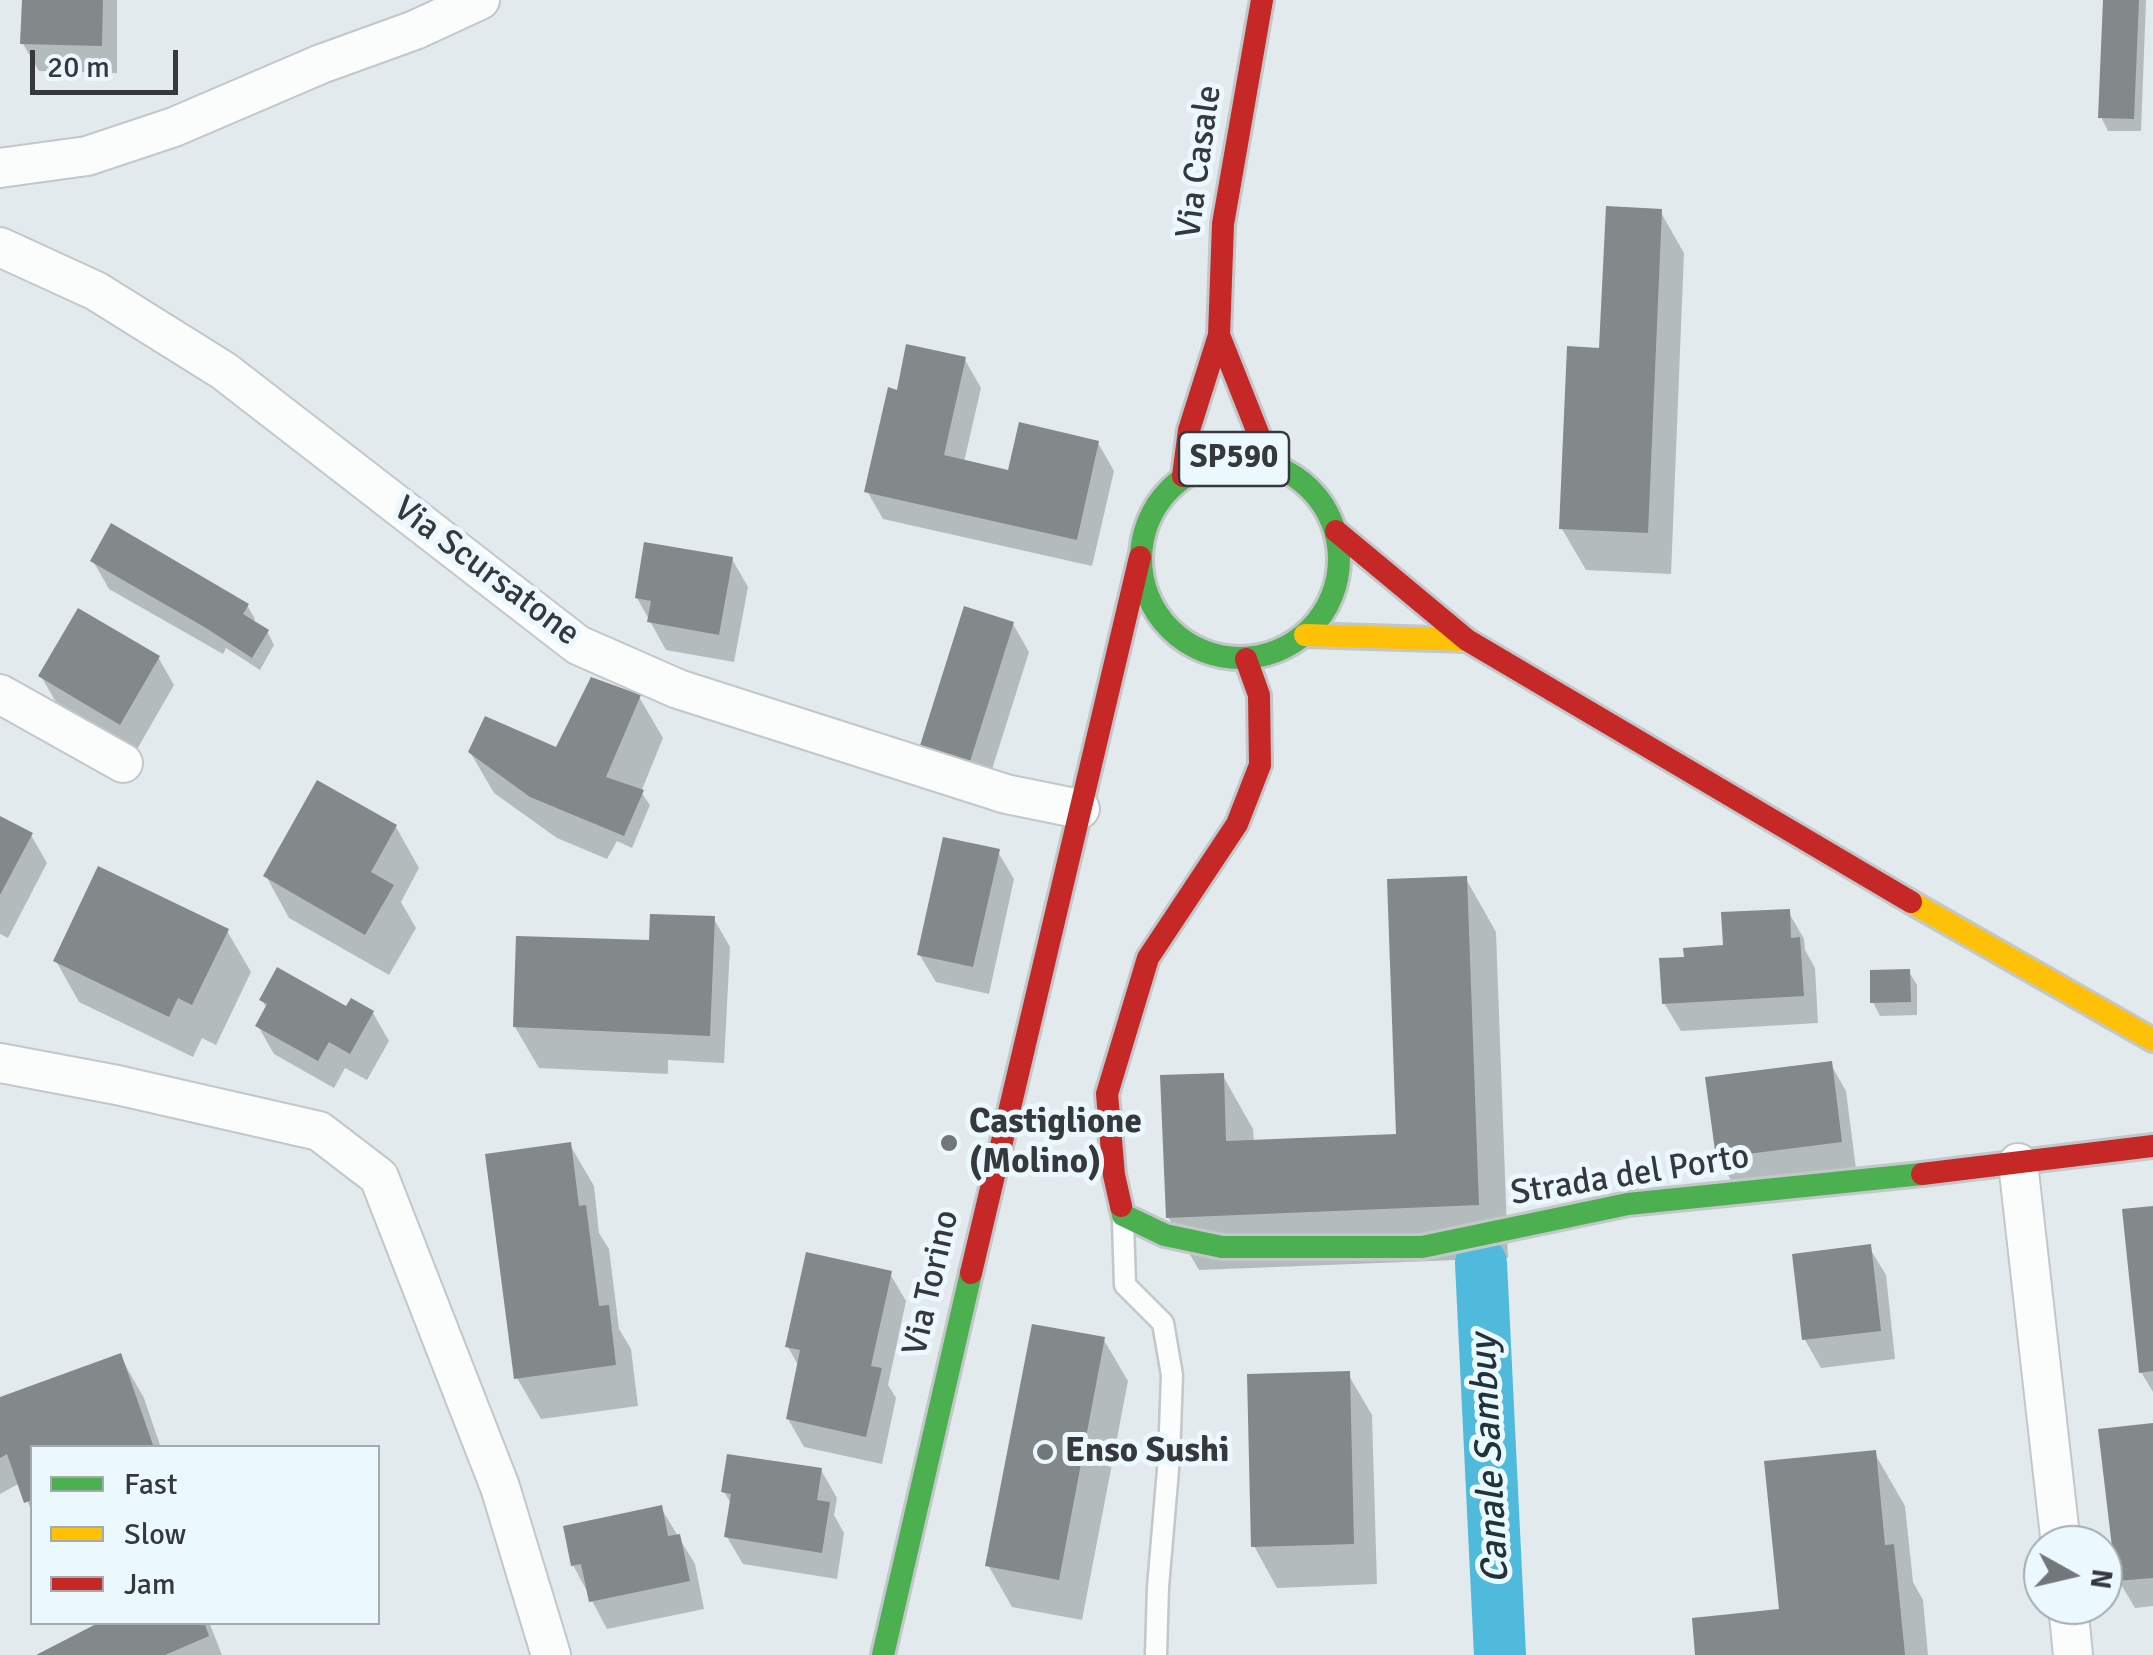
<!DOCTYPE html>
<style>
body{margin:0}
#map{position:relative;width:2153px;height:1655px;overflow:hidden;background:#e2eaed;font-family:Signika,sans-serif}
canvas{display:block}
.legend{position:absolute;left:30px;top:1445px;width:350px;height:180px;box-sizing:border-box;background:#ebf8fe;border:2px solid #a2acb0;margin:0;padding:12px 18px;list-style:none;font-size:30px;color:#35393c}
.legend li{display:flex;align-items:center;gap:20px;height:50px}
.legend b{width:50px;border:2px solid #a2acb0}
.north{position:absolute;left:2023px;top:1525px;width:100px;height:100px;box-sizing:border-box;background:#ebf8fe;border:2px solid #a2acb0;border-radius:50%;rotate:98deg;font-size:28px;font-weight:700;line-height:40px;text-align:center;color:#35393c}
.north::after{content:'';display:block;margin:auto;width:35px;height:45px;background:#72777a;clip-path:polygon(50% 0,100% 100%,50% 72%,0 100%)}
.scale{position:absolute;left:30px;top:50px;width:148px;height:45px;box-sizing:border-box;border:5px solid #35393c;border-top:0;padding-left:12px;font-size:30px;line-height:35px;white-space:nowrap;color:#35393c;-webkit-text-stroke:8px #ebf8fe;paint-order:stroke}
</style>
<div id="map">
<canvas width="2153" height="1655"></canvas>
<ul class="legend">
<li><b style="height:12px;background:#4caf50"></b>Fast</li>
<li><b style="height:12px;background:#ffc107"></b>Slow</li>
<li><b style="height:12px;background:#c62828"></b>Jam</li>
</ul>
<div class="north">N</div>
<div class="scale">20 m</div>
</div>
<script>
const c = document.querySelector('canvas').getContext('2d');
c.lineJoin = 'round';
function fill(path, color) { c.fillStyle = color; c.fill(path, 'evenodd'); }
function trace(path, color, width, dash) { c.strokeStyle = color; c.lineWidth = width; c.lineCap = dash ? 'butt' : 'round'; c.setLineDash(dash || []); c.stroke(path); }
function drawText(font, color, halo, rows, align = 'center') {
  c.font = font + ' Signika,sans-serif'; c.lineWidth = 10; c.setLineDash([]); c.textBaseline = 'middle'; c.strokeStyle = halo; c.fillStyle = color; for (const [text, x, y, turn = 0] of rows) {
    c.save(); c.translate(x, y); c.rotate((+turn || 0) * Math.PI / 180); c.textAlign = isNaN(turn) ? turn : align; if (halo) c.strokeText(text, 0, 0); c.fillText(text, 0, 0); c.restore();
  }
}
fill(new Path2D(`
 M 24,0 L 117,0 L 117,73 L 39,71 L 23,44 Z
 M 2105,0 L 2146,0 L 2141,131 L 2108,131 L 2101,117 Z
 M 1660,211 L 1684,253 L 1671,574 L 1586,570 L 1562,529 Z
 M 965,360 L 981,388 L 964,462 L 1010,473 L 1098,443 L 1114,471 L 1092,566 L 883,519 L 867,491 Z
 M 732,559 L 748,587 L 734,662 L 666,650 L 637,598 Z
 M 93,561 L 247,605 L 255,619 L 253,623 L 267,631 L 274,645 L 260,670 L 226,648 L 223,654 L 109,589 Z
 M 1013,624 L 1029,652 L 983,798 L 936,783 Z
 M 158,657 L 174,685 L 136,751 L 57,704 L 41,676 Z
 M 639,697 L 663,738 L 641,792 L 650,805 L 632,848 L 617,841 L 607,859 L 557,838 L 494,793 L 470,752 L 558,750 Z
 M 0,819 L 31,835 L 47,863 L 8,938 L 0,934 Z
 M 396,827 L 419,868 L 401,902 L 416,928 L 389,975 L 289,918 L 266,876 Z
 M 998,852 L 1014,879 L 989,994 L 936,982 L 919,954 Z
 M 1466,879 L 1496,932 L 1508,1258 L 1199,1270 L 1168,1217 L 1223,1076 L 1253,1129 L 1254,1143 L 1399,1137 Z
 M 1788,911 L 1804,939 L 1805,950 L 1815,968 L 1818,1023 L 1681,1031 L 1664,1003 L 1687,959 L 1726,948 Z
 M 714,919 L 730,947 L 724,1063 L 668,1060 L 668,1074 L 539,1068 L 515,1027 L 648,942 Z
 M 227,931 L 251,972 L 216,1045 L 202,1038 L 193,1057 L 79,1002 L 56,961 Z
 M 1909,972 L 1917,985 L 1917,1015 L 1880,1016 L 1873,1002 Z
 M 262,1000 L 373,1013 L 389,1041 L 367,1080 L 345,1068 L 334,1088 L 274,1054 L 258,1026 L 267,1009 Z
 M 1830,1063 L 1846,1091 L 1856,1169 L 1734,1185 L 1718,1158 Z
 M 570,1145 L 594,1186 L 599,1233 L 609,1249 L 619,1329 L 631,1349 L 638,1406 L 541,1419 L 517,1378 Z
 M 2153,1208 L 2153,1392 L 2141,1372 Z
 M 1869,1247 L 1886,1275 L 1895,1359 L 1821,1368 L 1805,1340 Z
 M 890,1274 L 906,1301 L 888,1385 L 896,1398 L 882,1464 L 804,1447 L 788,1419 L 799,1367 L 788,1347 Z
 M 1104,1340 L 1128,1381 L 1082,1620 L 1012,1607 L 988,1565 Z
 M 120,1356 L 144,1398 L 161,1448 L 32,1448 L 32,1512 L 20,1483 L 0,1494 L 0,1399 Z
 M 1348,1374 L 1372,1415 L 1377,1584 L 1277,1588 L 1254,1546 Z
 M 2153,1425 L 2153,1606 L 2135,1608 L 2119,1581 Z
 M 1874,1452 L 1905,1506 L 1913,1582 L 1923,1600 L 1928,1655 L 1697,1655 L 1782,1611 Z
 M 821,1470 L 837,1498 L 834,1515 L 844,1533 L 837,1579 L 743,1564 L 727,1537 L 732,1505 L 724,1492 Z
 M 661,1508 L 695,1564 L 704,1609 L 607,1629 L 573,1565 Z
 M 102,1622 L 209,1622 L 222,1655 L 42,1655 Z`), '#0003');
trace(new Path2D(`
 M 1481,1263 L 1500,1655`), '#50badc', 52);
fill(new Path2D(`
 M 22,0 L 103,0 L 102,46 L 20,44 Z
 M 2103,0 L 2139,0 L 2134,119 L 2098,118 Z
 M 1606,206 L 1662,209 L 1648,533 L 1559,529 L 1567,346 L 1599,348 Z
 M 906,344 L 966,357 L 944,455 L 1008,470 L 1019,422 L 1099,441 L 1077,540 L 864,492 L 888,387 L 897,390 Z
 M 111,523 L 249,604 L 243,614 L 269,630 L 252,658 L 206,628 L 90,561 Z
 M 644,542 L 733,557 L 719,635 L 647,622 L 651,601 L 635,598 Z
 M 964,606 L 1014,622 L 967,771 L 917,755 Z
 M 78,608 L 160,656 L 120,725 L 38,676 Z
 M 591,677 L 641,695 L 606,777 L 644,790 L 624,836 L 530,797 L 468,752 L 485,716 L 556,747 Z
 M 317,780 L 397,825 L 371,872 L 394,885 L 365,935 L 263,876 Z
 M 0,816 L 33,833 L 0,895 Z
 M 943,837 L 1000,849 L 973,967 L 917,955 Z
 M 98,866 L 229,929 L 192,1005 L 178,998 L 169,1017 L 53,961 Z
 M 1467,876 L 1479,1205 L 1166,1218 L 1160,1075 L 1224,1073 L 1226,1141 L 1396,1134 L 1387,879 Z
 M 1790,909 L 1791,938 L 1800,937 L 1804,996 L 1662,1004 L 1659,958 L 1684,957 L 1683,948 L 1723,945 L 1721,912 Z
 M 650,914 L 715,916 L 710,1036 L 513,1027 L 516,936 L 649,940 Z
 M 277,967 L 346,1006 L 351,998 L 374,1011 L 350,1054 L 329,1042 L 318,1061 L 255,1026 L 267,1004 L 259,1000 Z
 M 1910,969 L 1911,1002 L 1870,1003 L 1870,970 Z
 M 1832,1061 L 1842,1142 L 1716,1158 L 1705,1077 Z
 M 571,1142 L 579,1206 L 586,1205 L 599,1306 L 609,1305 L 616,1365 L 514,1379 L 485,1154 Z
 M 2153,1206 L 2153,1371 L 2139,1373 L 2122,1209 Z
 M 1871,1244 L 1881,1331 L 1802,1340 L 1792,1254 Z
 M 806,1252 L 892,1271 L 871,1366 L 882,1368 L 866,1437 L 786,1419 L 800,1350 L 785,1347 Z
 M 1032,1324 L 1105,1337 L 1059,1580 L 985,1566 Z
 M 121,1353 L 154,1448 L 32,1448 L 32,1500 L 24,1503 L 7,1454 L 0,1458 L 0,1397 Z
 M 1350,1371 L 1354,1544 L 1251,1547 L 1247,1374 Z
 M 2153,1423 L 2153,1578 L 2116,1581 L 2098,1429 Z
 M 1876,1450 L 1885,1545 L 1894,1544 L 1905,1655 L 1695,1655 L 1692,1618 L 1779,1609 L 1764,1461 Z
 M 727,1454 L 822,1468 L 817,1500 L 830,1502 L 822,1553 L 724,1537 L 731,1494 L 721,1492 Z
 M 662,1505 L 668,1536 L 680,1534 L 690,1581 L 589,1602 L 581,1564 L 571,1566 L 563,1526 Z
 M 100,1622 L 204,1622 L 209,1636 L 165,1655 L 36,1655 Z`), '#83888a');
const lane = new Path2D(`
 M 1123,1222 L 1125,1285 L 1163,1323 L 1172,1375 L 1169,1458 L 1158,1587 L 1156,1655`);
const street = new Path2D(`
 M 0,168 L 87,156 L 174,127 L 321,64 L 415,30 L 480,0
 M 0,247 L 96,291 L 224,371 L 578,645 L 678,689 L 1006,794 L 1080,809
 M 0,694 L 123,763
 M 0,1063 L 117,1085 L 319,1131 L 379,1177 L 500,1487 L 551,1655
 M 2018,1163 L 2061,1545
 M 2068,1605 L 2073,1655`);
const fast = new Path2D(`
 M1141 559a99 99 0 1 1 198 0a99 99 0 1 1-198 0Z
 M 1121,1206 L 1123,1215 L 1165,1235 L 1222,1247 L 1422,1247 L 1628,1204 L 1922,1174
 M 883,1655 L 971,1273`);
const slow = new Path2D(`
 M 1305,635 L 1467,640
 M 1911,902 L 2153,1040`);
const jam = new Path2D(`
 M 1219,335 L 1270,463
 M 1183,476 L 1189,430 L 1219,335 L 1223,224 L 1262,0
 M 1336,531 L 1467,640 L 1911,902
 M 1922,1174 L 2153,1146
 M 1121,1206 L 1114,1175 L 1107,1094 L 1148,958 L 1237,824 L 1260,765 L 1259,695 L 1246,659
 M 971,1273 L 1140,557`);
trace(lane, '#c2c7c9', 25);
trace(street, '#c2c7c9', 42);
trace(fast, '#c2c7c9', 28);
trace(slow, '#c2c7c9', 28);
trace(jam, '#c2c7c9', 28);
trace(lane, '#fbfcfc', 20);
trace(street, '#fbfcfc', 38);
trace(fast, '#4caf50', 22);
trace(slow, '#ffc107', 22);
trace(jam, '#c62828', 22);
for (const [x, y, r, color] of [
 [949,1143,10,"#72777a"],
 [1045,1452,10,"#72777a"]
]) { const dot = new Path2D(); dot.arc(x, y, r, 0, 2 * Math.PI); c.fillStyle = color; c.fill(dot); trace(dot, '#ebf8fe', 4); }
for (const [x, y, w] of [
 [1234,459,110]
]) { const box = new Path2D(); box.roundRect(x - w / 2, y - 27, w, 54, 8); c.fillStyle = '#ebf8fe'; c.fill(box); trace(box, '#35393c', 2.5); }
drawText('bold 32px', '#35393c', null, [
 ["SP590",1234,459]
]);
drawText('35px', '#35393c', '#ebf8fe', [
 ["Via Casale",1200,162,-82],
 ["Via Scursatone",486,572,37],
 ["Strada del Porto",1630,1176,-9],
 ["Via Torino",932,1283,-77]
]);
drawText('bold 35px', '#35393c', '#ebf8fe', [
 ["Castiglione",969,1123],
 ["(Molino)",969,1163],
 ["Enso Sushi",1065,1452]
], 'left');
drawText('italic 38px', '#1e333c', '#ebf8fe', [
 ["Canale Sambuy",1491,1459,-93]
]);
</script>
